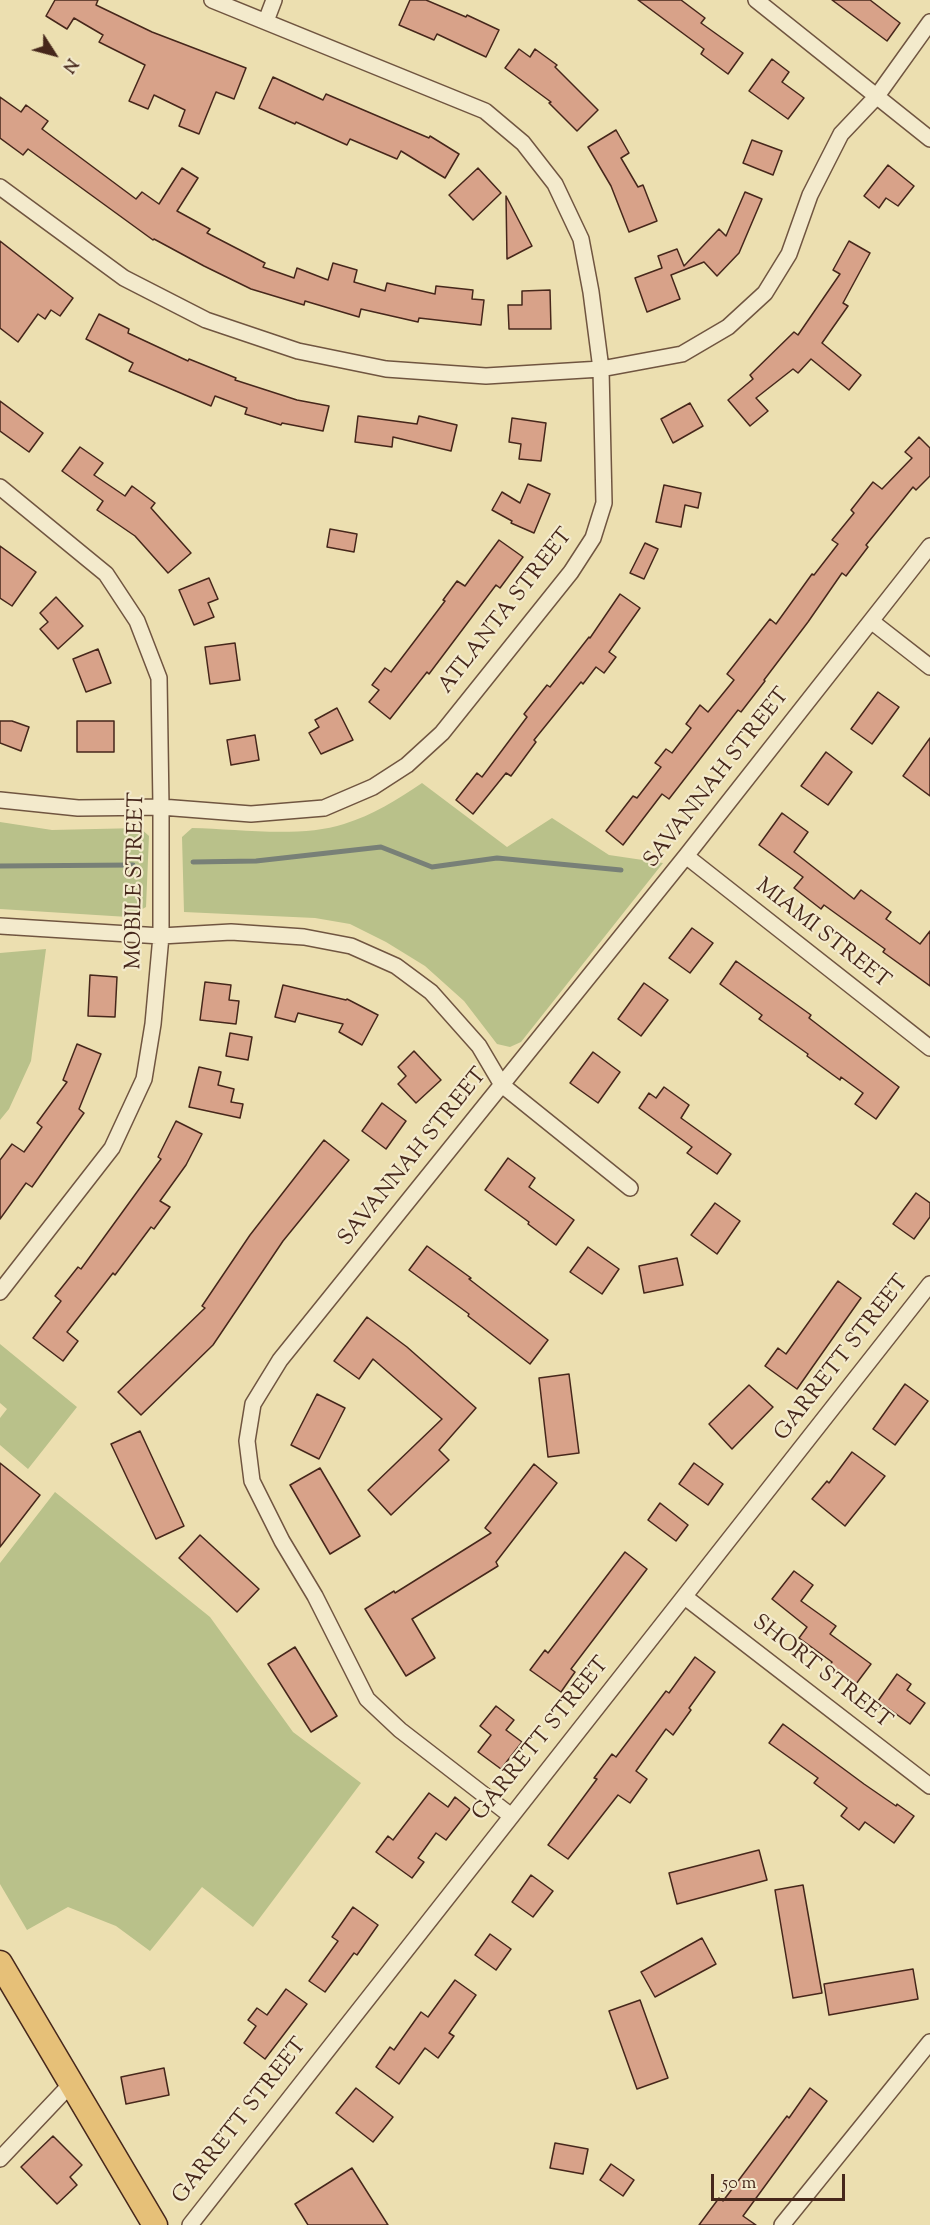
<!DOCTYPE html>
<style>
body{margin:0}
#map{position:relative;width:930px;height:2225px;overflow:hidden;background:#ecdfb0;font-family:"Sorts Mill Goudy",serif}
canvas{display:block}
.north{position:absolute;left:24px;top:24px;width:60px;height:60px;-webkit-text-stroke:4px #f3eacc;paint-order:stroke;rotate:126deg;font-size:16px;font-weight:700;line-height:24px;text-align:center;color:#46271b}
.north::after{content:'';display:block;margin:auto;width:21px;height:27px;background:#46271b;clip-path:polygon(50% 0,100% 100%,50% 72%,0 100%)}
.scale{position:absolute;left:711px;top:2174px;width:134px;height:27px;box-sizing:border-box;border:3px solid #46271b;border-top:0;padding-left:8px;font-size:18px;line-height:21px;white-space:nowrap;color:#46271b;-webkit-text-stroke:4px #f3eacc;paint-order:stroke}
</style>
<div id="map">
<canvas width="930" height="2225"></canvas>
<div class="north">N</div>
<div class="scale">50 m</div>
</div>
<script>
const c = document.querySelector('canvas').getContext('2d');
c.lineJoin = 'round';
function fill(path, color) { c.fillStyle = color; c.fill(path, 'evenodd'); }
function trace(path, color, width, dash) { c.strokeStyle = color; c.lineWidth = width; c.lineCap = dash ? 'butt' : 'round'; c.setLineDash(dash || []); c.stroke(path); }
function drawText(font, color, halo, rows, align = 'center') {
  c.font = font + ' "Sorts Mill Goudy",serif'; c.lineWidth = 4.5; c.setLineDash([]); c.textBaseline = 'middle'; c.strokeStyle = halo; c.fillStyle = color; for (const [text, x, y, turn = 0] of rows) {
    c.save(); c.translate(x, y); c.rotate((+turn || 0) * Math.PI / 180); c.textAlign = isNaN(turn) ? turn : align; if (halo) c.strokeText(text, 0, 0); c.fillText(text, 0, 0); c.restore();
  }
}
fill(new Path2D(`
 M 422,783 L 507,847 L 552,818 L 609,855 L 663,863 L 521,1042 L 510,1047 L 497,1044 L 464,1001 L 425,966 L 386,942 L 350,924 L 315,918 L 184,912 L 182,837 L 192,828 C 237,829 302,838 344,824 C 373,815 397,800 422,783 Z
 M 0,822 L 52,830 L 140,828 L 149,836 L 146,907 L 128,917 L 0,909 Z
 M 46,949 L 31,1061 L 9,1109 L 0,1120 L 0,953 Z
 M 0,1344 L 77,1407 L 28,1469 L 0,1445 L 0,1418 L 7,1409 L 0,1403 Z
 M 55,1492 L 210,1617 L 293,1732 L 361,1783 L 253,1927 L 202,1887 L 150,1951 L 116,1926 L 68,1907 L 27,1930 L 0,1884 L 0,1563 Z`), '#b9c18a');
trace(new Path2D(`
 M 193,862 L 256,861 L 381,847 L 432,867 L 497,858 L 621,870
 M 0,866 L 133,865`), '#788077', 5);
const building = new Path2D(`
 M 55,0 L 98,0 L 96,5 L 152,32 L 246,68 L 234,99 L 216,92 L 199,134 L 179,126 L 185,110 L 154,95 L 148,109 L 129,101 L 145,65 L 99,42 L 103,35 L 74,18 L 67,29 L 46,16 Z
 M 410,0 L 426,0 L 466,17 L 467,15 L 499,30 L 486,57 L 437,34 L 434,40 L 399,25 Z
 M 638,0 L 681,0 L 705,18 L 701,23 L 743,53 L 728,74 L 701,54 L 704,49 Z
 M 832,0 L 870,0 L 900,23 L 887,41 Z
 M 519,49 L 530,57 L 535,49 L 557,65 L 555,67 L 598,110 L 577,131 L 549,103 L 551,102 L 505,68 Z
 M 772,59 L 789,72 L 782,82 L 804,98 L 788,119 L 749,91 Z
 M 273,77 L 323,100 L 326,94 L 429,138 L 430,136 L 459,154 L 445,178 L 401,151 L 397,159 L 350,139 L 347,145 L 296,122 L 295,124 L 259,108 Z
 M 0,97 L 21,112 L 26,105 L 48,121 L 42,129 L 136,199 L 142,192 L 159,204 L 182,168 L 198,178 L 177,211 L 210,229 L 207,233 L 265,263 L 263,267 L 294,278 L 297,268 L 328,280 L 333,263 L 357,270 L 354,282 L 385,291 L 387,283 L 435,294 L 436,286 L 473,290 L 472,299 L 484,300 L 481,325 L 419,318 L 418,322 L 361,309 L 359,317 L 305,301 L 304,305 L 251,289 L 204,266 L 154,239 L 153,240 L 28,149 L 23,155 L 0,138 Z
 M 616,130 L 629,153 L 621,158 L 638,187 L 643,185 L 657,221 L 629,232 L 611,186 L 588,147 Z
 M 752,140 L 782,151 L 773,175 L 743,163 Z
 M 888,165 L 914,186 L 898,206 L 886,198 L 879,208 L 864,196 Z
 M 478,168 L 501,193 L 473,220 L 449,195 Z
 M 745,192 L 762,199 L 739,253 L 717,276 L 704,262 L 671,275 L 680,299 L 647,312 L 635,278 L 662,268 L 658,256 L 677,249 L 684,266 L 719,229 L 726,236 Z
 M 506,196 L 532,246 L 507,259 Z
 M 0,241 L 73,298 L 60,316 L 51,310 L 45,319 L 38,314 L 18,342 L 0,328 Z
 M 849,241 L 870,253 L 843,303 L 848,306 L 822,343 L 861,375 L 849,390 L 811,359 L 798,373 L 793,369 L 756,398 L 768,411 L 750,426 L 728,400 L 753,379 L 750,375 L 794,332 L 798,335 L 840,274 L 833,270 Z
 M 550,290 L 551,329 L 509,329 L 508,305 L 522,305 L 522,291 Z
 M 99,314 L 129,329 L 128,333 L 188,361 L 189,359 L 236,378 L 235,380 L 297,400 L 329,406 L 323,431 L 282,423 L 281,425 L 245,414 L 247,408 L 215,396 L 211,406 L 129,371 L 133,363 L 86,339 Z
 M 0,401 L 43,433 L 29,452 L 0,431 Z
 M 690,403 L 703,426 L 673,443 L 661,419 Z
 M 358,416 L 417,424 L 419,416 L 457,425 L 451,451 L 393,437 L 392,447 L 355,442 Z
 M 512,418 L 546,423 L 541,461 L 519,459 L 521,444 L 509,442 Z
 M 919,437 L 930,448 L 930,476 L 916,490 L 913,487 L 866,545 L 868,547 L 846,576 L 842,573 L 808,622 L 764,680 L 765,681 L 741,712 L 738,710 L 669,799 L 662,794 L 623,845 L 606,831 L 633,796 L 637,798 L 661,767 L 655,763 L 666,749 L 672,753 L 691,728 L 686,724 L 700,705 L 708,712 L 734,680 L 727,674 L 770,619 L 776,624 L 812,574 L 814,575 L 838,544 L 832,540 L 854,513 L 851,510 L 873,482 L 882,489 L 912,458 L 905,452 Z
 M 80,447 L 103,463 L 94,475 L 125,496 L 132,486 L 155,503 L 151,508 L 191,553 L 168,573 L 135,536 L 97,510 L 103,501 L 62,471 Z
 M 528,484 L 550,494 L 534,533 L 511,523 L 512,521 L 492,510 L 502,492 L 520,503 Z
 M 664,485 L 701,493 L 698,508 L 685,505 L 681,527 L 656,522 Z
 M 330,529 L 357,534 L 354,552 L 327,547 Z
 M 499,540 L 523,557 L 500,588 L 496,585 L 429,674 L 427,672 L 390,719 L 369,702 L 379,690 L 372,685 L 385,668 L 391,672 L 445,601 L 443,600 L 457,581 L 465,586 Z
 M 645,543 L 658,549 L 644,579 L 630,573 Z
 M 0,546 L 36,572 L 12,606 L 0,598 Z
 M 209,578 L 218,599 L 208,603 L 214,617 L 194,625 L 179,590 Z
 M 620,594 L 640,608 L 609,652 L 616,657 L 604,673 L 596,667 L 583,684 L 581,682 L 534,740 L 536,742 L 511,776 L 506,773 L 473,814 L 456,800 L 477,773 L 482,777 L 527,717 L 524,714 L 547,685 L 550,687 L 589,637 L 590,638 Z
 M 56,597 L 83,626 L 58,649 L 40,629 L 48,622 L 40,613 Z
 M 235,643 L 240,680 L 210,684 L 205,647 Z
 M 98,649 L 111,683 L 86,692 L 73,659 Z
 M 878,692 L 899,707 L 872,744 L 851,729 Z
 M 337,708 L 353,740 L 321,754 L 309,733 L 319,727 L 315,720 Z
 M 0,721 L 12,721 L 29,727 L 21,751 L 0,743 Z
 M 77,721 L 114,721 L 114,752 L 77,752 Z
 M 255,735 L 259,760 L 231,765 L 227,740 Z
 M 930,738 L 930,796 L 903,776 Z
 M 826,752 L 852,772 L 828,805 L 801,786 Z
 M 782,813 L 808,832 L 794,852 L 854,899 L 861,890 L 891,912 L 886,919 L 920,944 L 930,931 L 930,986 L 883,952 L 885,949 L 824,905 L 821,909 L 794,888 L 803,877 L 759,845 Z
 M 692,928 L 713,943 L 690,973 L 669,958 Z
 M 736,961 L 811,1015 L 809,1018 L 899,1087 L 876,1119 L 855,1104 L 863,1093 L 841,1077 L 840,1080 L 807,1056 L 808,1054 L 759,1019 L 762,1015 L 720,984 Z
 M 90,975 L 117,977 L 115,1017 L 88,1016 Z
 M 205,982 L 231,985 L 229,1000 L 239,1001 L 236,1024 L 200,1020 Z
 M 644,983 L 668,1000 L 641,1036 L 618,1019 Z
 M 283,985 L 346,1000 L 347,999 L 378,1015 L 362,1045 L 339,1032 L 343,1024 L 298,1013 L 295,1022 L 275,1017 Z
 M 230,1033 L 252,1037 L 248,1060 L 226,1056 Z
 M 77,1044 L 101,1054 L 79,1109 L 84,1113 L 32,1187 L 26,1183 L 0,1219 L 0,1160 L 12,1144 L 24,1152 L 42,1127 L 37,1123 L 67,1082 L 63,1080 Z
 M 414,1051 L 441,1080 L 416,1103 L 398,1084 L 406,1076 L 398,1067 Z
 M 593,1052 L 620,1072 L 598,1103 L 570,1083 Z
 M 199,1067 L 221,1072 L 218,1085 L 234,1089 L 231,1102 L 243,1104 L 240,1118 L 189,1107 Z
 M 664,1087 L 689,1105 L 681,1118 L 731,1154 L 717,1174 L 687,1153 L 692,1147 L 639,1108 L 649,1093 L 656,1098 Z
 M 382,1103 L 406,1121 L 386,1149 L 362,1131 Z
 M 176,1121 L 202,1134 L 186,1165 L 160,1201 L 170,1207 L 154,1229 L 151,1227 L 115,1275 L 113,1273 L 67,1332 L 78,1341 L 63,1361 L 33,1338 L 61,1301 L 55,1296 L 78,1267 L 81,1269 L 161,1159 L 158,1157 Z
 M 324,1140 L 349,1160 L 283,1241 L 213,1345 L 141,1415 L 118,1392 L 205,1308 L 202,1306 L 250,1235 Z
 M 508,1158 L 535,1178 L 529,1187 L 574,1220 L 556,1245 L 528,1224 L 529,1222 L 485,1190 Z
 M 916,1193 L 930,1203 L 930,1217 L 914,1239 L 893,1224 Z
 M 715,1203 L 740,1221 L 717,1254 L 691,1235 Z
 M 427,1246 L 471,1278 L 469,1279 L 548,1340 L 530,1364 L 468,1316 L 469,1314 L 409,1270 Z
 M 588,1247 L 619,1269 L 602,1294 L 570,1272 Z
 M 677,1258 L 683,1285 L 644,1293 L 639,1266 Z
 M 838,1281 L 861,1298 L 797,1389 L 765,1366 L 778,1348 L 786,1354 Z
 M 367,1317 L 407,1347 L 476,1408 L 439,1450 L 449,1460 L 391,1515 L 368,1490 L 442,1419 L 373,1359 L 359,1379 L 334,1361 Z
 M 569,1374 L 579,1453 L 548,1457 L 539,1378 Z
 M 905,1384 L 928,1401 L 895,1445 L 873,1429 Z
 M 749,1385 L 773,1407 L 732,1449 L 709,1424 Z
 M 317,1394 L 345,1408 L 319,1459 L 291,1445 Z
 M 140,1431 L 184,1526 L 156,1539 L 111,1444 Z
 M 852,1452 L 885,1476 L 845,1526 L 812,1499 L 827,1481 L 829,1483 Z
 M 0,1463 L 40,1495 L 0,1547 Z
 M 694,1463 L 723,1484 L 708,1505 L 679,1484 Z
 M 534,1464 L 557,1483 L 496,1562 L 498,1566 L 412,1619 L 435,1658 L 406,1676 L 365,1609 L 394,1591 L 395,1593 L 491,1533 L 485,1528 Z
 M 320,1468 L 360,1536 L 330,1554 L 290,1485 Z
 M 660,1503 L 688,1525 L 676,1541 L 648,1520 Z
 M 200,1535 L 259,1589 L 237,1612 L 179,1558 Z
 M 625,1552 L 647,1569 L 571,1669 L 575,1672 L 561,1692 L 530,1670 L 545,1650 L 548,1653 Z
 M 794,1571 L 813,1585 L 801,1601 L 836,1626 L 830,1634 L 871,1664 L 856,1684 L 830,1665 L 832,1662 L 799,1638 L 807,1627 L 772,1599 Z
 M 295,1647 L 337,1716 L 311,1732 L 268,1664 Z
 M 695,1657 L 715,1672 L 689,1708 L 691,1710 L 673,1735 L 666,1729 L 636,1771 L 647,1779 L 630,1803 L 618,1795 L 568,1859 L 548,1845 L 597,1779 L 594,1778 L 612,1754 L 616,1757 L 666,1691 L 669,1693 Z
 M 897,1674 L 911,1684 L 907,1690 L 925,1703 L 910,1724 L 878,1701 Z
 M 496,1706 L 514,1720 L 506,1730 L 522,1742 L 501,1769 L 478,1752 L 491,1735 L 480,1726 Z
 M 783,1724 L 864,1784 L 896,1806 L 897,1804 L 914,1816 L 894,1843 L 865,1822 L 859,1830 L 841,1816 L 847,1808 L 814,1783 L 818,1778 L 769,1743 Z
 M 429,1793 L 448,1807 L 455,1797 L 470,1809 L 446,1840 L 436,1833 L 418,1858 L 424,1862 L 412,1878 L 376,1852 L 388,1836 L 393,1840 Z
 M 759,1850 L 767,1880 L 677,1904 L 669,1873 Z
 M 531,1875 L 553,1891 L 533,1917 L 512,1902 Z
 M 803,1885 L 822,1993 L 793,1998 L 775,1890 Z
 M 353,1907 L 378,1925 L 357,1955 L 354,1953 L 325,1992 L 309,1981 L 338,1941 L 332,1937 Z
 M 490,1934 L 511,1949 L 496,1970 L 475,1955 Z
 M 702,1938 L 716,1964 L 655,1997 L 641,1972 Z
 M 913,1969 L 918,1999 L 829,2015 L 824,1984 Z
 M 455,1980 L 476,1995 L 449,2033 L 454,2036 L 438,2058 L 425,2048 L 399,2084 L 376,2067 L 390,2047 L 394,2050 L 421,2012 L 428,2017 Z
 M 286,1989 L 307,2004 L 265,2059 L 244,2043 L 256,2026 L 248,2020 L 257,2008 L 267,2015 Z
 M 640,2000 L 668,2078 L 637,2089 L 609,2011 Z
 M 164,2068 L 169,2095 L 126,2104 L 121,2077 Z
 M 356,2088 L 393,2117 L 373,2142 L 336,2113 Z
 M 810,2088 L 827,2101 L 743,2216 L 756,2225 L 699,2225 L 719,2198 L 723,2201 L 787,2116 L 789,2118 Z
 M 53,2136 L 82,2165 L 70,2177 L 77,2185 L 57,2204 L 21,2167 Z
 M 555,2143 L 588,2149 L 583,2174 L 550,2168 Z
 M 611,2164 L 634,2180 L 623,2196 L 600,2180 Z
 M 352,2168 L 388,2225 L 308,2225 L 295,2204 Z`);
fill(building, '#d8a289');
trace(building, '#46271b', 1.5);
const street = new Path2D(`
 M 756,0 L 930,139
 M 266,21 L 274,0
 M 0,187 L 124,278 L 206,320 L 298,351 L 386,369 L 486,376 L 601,369 L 682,354 L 728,327 L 765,293 L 789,254 L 810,195 L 841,134 L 877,96 L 930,22
 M 0,487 L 106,574 L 137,621 L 159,678 L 161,807 L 161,936 L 153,1024 L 144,1079 L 112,1148 L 0,1292
 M 871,621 L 930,667
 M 0,800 L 78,808 L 161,807 L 251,814 L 324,808 L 373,787 L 407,765 L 442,733 L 571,572 L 593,538 L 604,503 L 601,369 L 591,292 L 581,239 L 555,184 L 523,143 L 485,111 L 212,0
 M 686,856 L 930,1048
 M 0,926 L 161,936 L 231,932 L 304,937 L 351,946 L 396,966 L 431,992 L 479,1046 L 502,1085 L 630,1188
 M 685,1597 L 930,1786
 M 510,1815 L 400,1730 L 367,1699 L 315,1596 L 282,1541 L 252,1481 L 247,1441 L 253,1404 L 280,1360 L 686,856 L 930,546
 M 0,2159 L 71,2084
 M 190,2225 L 930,1284
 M 782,2225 L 930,2042`);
const primary = new Path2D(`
 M 0,1963 L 155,2225`);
trace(street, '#705540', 18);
trace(primary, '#46271b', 27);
trace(street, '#f3eacc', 15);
trace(primary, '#e6c078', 24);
drawText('22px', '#46271b', '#f3eacc', [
 ["ATLANTA STREET",507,612,-52],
 ["SAVANNAH STREET",718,779,-52],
 ["MOBILE STREET",137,881,-89],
 ["MIAMI STREET",822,935,38],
 ["SAVANNAH STREET",414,1158,-51],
 ["GARRETT STREET",843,1359,-52],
 ["SHORT STREET",821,1673,38],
 ["GARRETT STREET",542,1740,-51],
 ["GARRETT STREET",241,2122,-52]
]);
</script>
